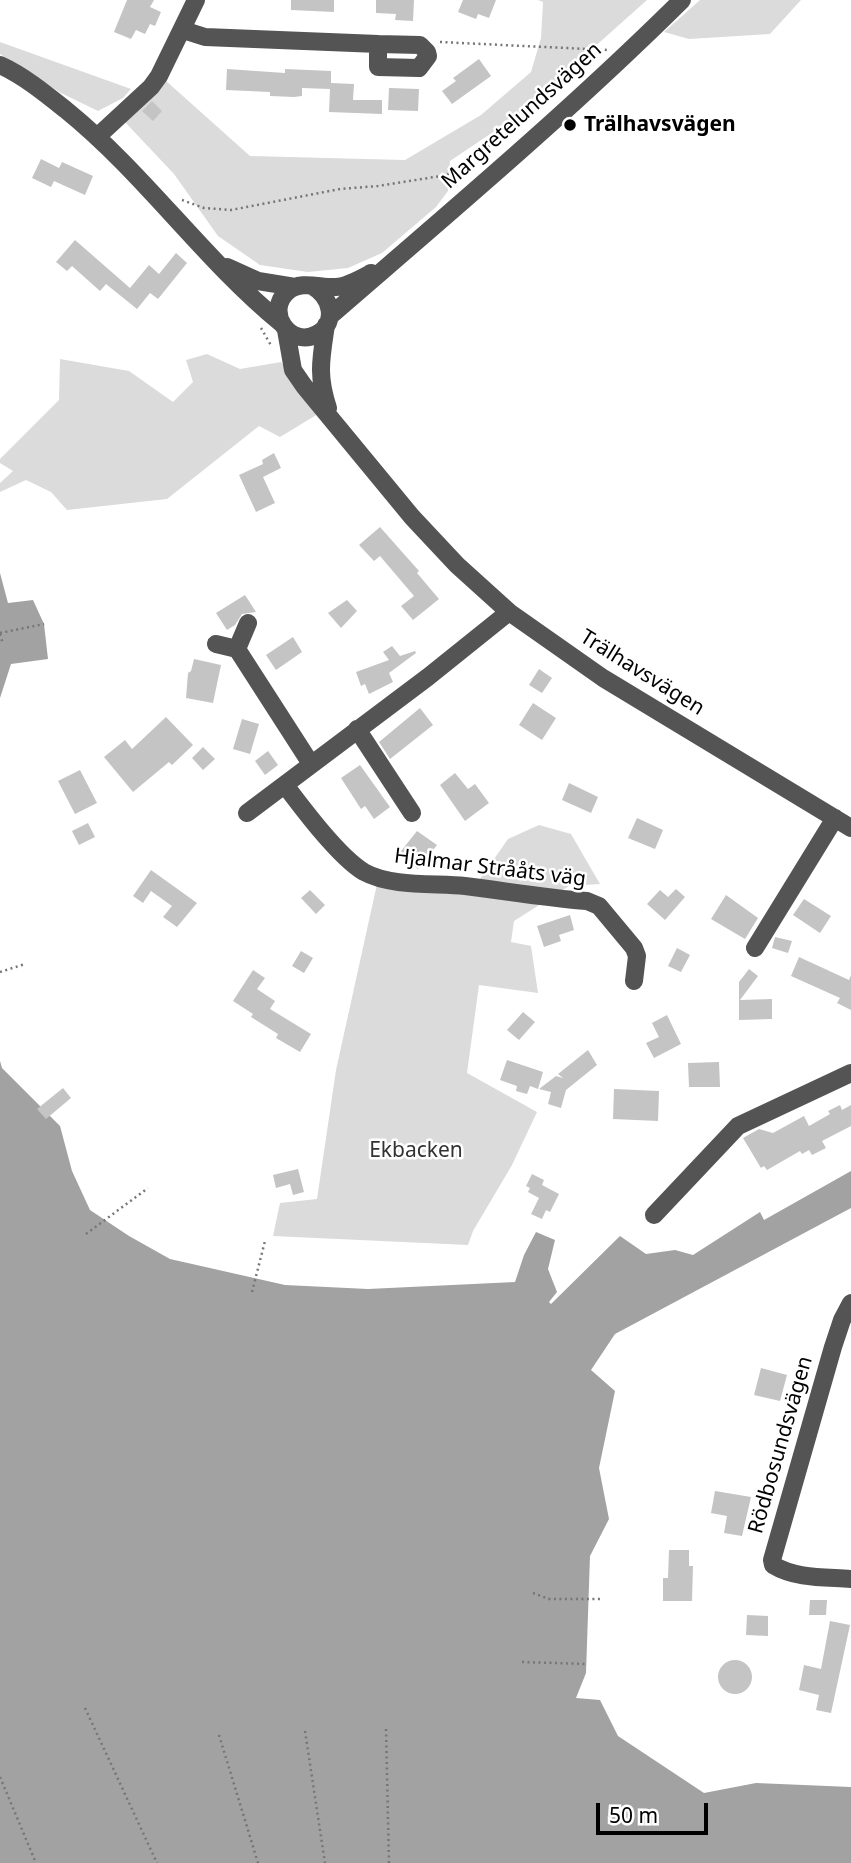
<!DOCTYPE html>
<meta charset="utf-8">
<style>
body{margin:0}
#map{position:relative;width:851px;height:1863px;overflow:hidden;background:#fff;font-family:"Noto Sans",sans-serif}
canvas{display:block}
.scale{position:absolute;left:596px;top:1803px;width:112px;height:32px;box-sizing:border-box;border:4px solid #000;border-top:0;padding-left:9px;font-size:21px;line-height:24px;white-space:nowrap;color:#000;-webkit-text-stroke:5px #fff;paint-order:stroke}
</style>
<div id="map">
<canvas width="851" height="1863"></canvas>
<div class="scale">50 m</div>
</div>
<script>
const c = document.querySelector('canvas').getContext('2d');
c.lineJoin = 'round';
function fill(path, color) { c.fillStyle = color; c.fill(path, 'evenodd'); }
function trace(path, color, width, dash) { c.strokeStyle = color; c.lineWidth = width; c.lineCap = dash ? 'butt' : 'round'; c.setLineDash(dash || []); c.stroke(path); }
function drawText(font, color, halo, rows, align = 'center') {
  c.font = font + ' "Noto Sans",sans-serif'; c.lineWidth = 5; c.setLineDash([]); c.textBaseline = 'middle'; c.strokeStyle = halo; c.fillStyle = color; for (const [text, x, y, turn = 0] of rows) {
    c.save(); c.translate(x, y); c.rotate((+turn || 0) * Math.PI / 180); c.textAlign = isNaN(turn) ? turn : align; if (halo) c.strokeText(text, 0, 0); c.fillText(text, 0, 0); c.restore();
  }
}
fill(new Path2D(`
 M 538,0 L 647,0 L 517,116 L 450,161 L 448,191 L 436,207 L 382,253 L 348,268 L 308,272 L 260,265 L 218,236 L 174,174 L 124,121 L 165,80 L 250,156 L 405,160 L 481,115 L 531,72 L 541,38 L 543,2 Z
 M 700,0 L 801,0 L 770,34 L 689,39 L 664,32 Z
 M 0,42 L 131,89 L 123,98 L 98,111 L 61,93 L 0,54 Z
 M 207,354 L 240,369 L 281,362 L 318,414 L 280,437 L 259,426 L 167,499 L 67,510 L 51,492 L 26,480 L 0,492 L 0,483 L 13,471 L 0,463 L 0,459 L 59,400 L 60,359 L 129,371 L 173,402 L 193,382 L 186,360 Z
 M 539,825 L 571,834 L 600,884 L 569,886 L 514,921 L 511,942 L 531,946 L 538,993 L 479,985 L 467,1073 L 537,1112 L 512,1165 L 473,1231 L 468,1245 L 273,1236 L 280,1203 L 317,1199 L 336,1070 L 379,875 L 480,879 L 508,839 Z`), '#dbdbdb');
fill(new Path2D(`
 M 0,573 L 8,603 L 33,600 L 44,624 L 48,659 L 11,664 L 0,698 Z
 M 0,1061 L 2,1068 L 60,1126 L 72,1171 L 90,1210 L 129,1236 L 170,1259 L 285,1285 L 368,1289 L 515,1282 L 524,1255 L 536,1232 L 555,1240 L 548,1269 L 557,1292 L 549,1302 L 551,1304 L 620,1236 L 646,1254 L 675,1250 L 693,1255 L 760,1212 L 764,1220 L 851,1171 L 851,1208 L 615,1334 L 591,1370 L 615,1391 L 599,1468 L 609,1519 L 590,1556 L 586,1673 L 576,1698 L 600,1700 L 618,1736 L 704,1793 L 756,1783 L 851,1787 L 851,1863 L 0,1863 Z`), '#a2a2a2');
fill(new Path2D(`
 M 127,0 L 154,0 L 150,7 L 161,12 L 155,26 L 150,24 L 145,34 L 136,30 L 131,39 L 114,32 Z
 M 291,0 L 334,0 L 334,12 L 291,10 Z
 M 376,0 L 414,0 L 413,21 L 395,20 L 396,14 L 376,13 Z
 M 463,0 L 496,0 L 489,18 L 478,14 L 476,19 L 458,12 Z
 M 479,59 L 491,76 L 452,104 L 442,91 L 456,81 L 453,78 Z
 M 227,69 L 285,73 L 285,69 L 331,71 L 331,83 L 354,84 L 353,100 L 382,100 L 382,114 L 329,112 L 330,89 L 302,88 L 302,96 L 294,97 L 270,96 L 270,92 L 226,90 Z
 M 389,88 L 419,89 L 418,111 L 388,110 Z
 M 152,101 L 162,111 L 153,121 L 142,111 Z
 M 41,159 L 59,168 L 62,162 L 93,176 L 85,195 L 54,181 L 51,187 L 32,178 Z
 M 75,240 L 130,288 L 149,265 L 159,274 L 176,253 L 187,263 L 158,299 L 150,293 L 137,309 L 106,284 L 100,291 L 72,266 L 67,271 L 56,262 Z
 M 274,453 L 281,468 L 263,477 L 275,503 L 256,512 L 239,475 L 263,464 L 262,460 Z
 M 380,527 L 419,571 L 417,573 L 439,599 L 413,620 L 401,606 L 414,596 L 380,556 L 374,561 L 359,545 Z
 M 245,595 L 256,612 L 242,614 L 235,625 L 227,630 L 216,613 Z
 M 347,600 L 357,611 L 341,628 L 328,613 Z
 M 293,637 L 302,652 L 276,670 L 266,655 Z
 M 392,646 L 400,656 L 415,651 L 416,653 L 389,673 L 393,682 L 369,694 L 365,684 L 361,686 L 356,672 L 389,660 L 383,652 Z
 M 194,659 L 221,665 L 213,703 L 186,698 L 188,673 L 191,671 Z
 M 539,669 L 552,678 L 542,693 L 529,685 Z
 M 533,703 L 556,718 L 542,740 L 519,725 Z
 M 420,708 L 433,725 L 390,759 L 379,742 Z
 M 166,717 L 193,745 L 172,765 L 169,762 L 133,792 L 104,757 L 125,740 L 132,749 Z
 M 242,719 L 259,724 L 250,754 L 233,749 Z
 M 203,747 L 215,759 L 203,770 L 192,758 Z
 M 268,751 L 278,765 L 265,775 L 255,761 Z
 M 360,765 L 390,807 L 374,819 L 365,806 L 361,809 L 341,778 Z
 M 80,770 L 97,803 L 75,814 L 58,781 Z
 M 455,773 L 468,789 L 475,784 L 489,803 L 465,821 L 440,785 Z
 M 569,783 L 598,797 L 591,813 L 562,800 Z
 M 637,818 L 663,830 L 655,849 L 628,838 Z
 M 88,823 L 95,837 L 79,845 L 72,831 Z
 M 417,831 L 437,845 L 418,869 L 398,855 Z
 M 151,870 L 197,903 L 177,927 L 163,917 L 172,906 L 151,891 L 143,903 L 133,896 Z
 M 676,889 L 685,897 L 665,920 L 647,904 L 660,890 L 668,897 Z
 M 310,890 L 325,905 L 316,914 L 301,898 Z
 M 726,895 L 758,918 L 745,939 L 711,919 Z
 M 804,899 L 831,916 L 820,933 L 793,915 Z
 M 570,915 L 574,930 L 559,935 L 561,941 L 544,947 L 537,926 Z
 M 775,937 L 792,941 L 788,953 L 772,948 Z
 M 677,948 L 690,955 L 681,972 L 668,966 Z
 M 301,951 L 313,958 L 304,973 L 292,966 Z
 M 799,957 L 849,980 L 851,975 L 851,1010 L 837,1003 L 840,998 L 791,976 Z
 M 749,969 L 758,976 L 740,1000 L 772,999 L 772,1019 L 739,1020 L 739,982 Z
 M 253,970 L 265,978 L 257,989 L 275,1001 L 270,1009 L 311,1034 L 300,1052 L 276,1038 L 278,1034 L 251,1017 L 253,1014 L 233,1001 Z
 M 523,1012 L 535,1022 L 519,1040 L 507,1030 Z
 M 667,1015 L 681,1044 L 654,1058 L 646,1043 L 659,1037 L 652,1023 Z
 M 588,1050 L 597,1065 L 566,1090 L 561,1108 L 548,1104 L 551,1092 L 539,1089 L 556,1076 L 563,1078 L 558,1074 Z
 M 507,1060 L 543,1072 L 538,1089 L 530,1086 L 527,1094 L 516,1091 L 517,1086 L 500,1080 Z
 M 719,1062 L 720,1087 L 689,1087 L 688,1063 Z
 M 63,1088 L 71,1098 L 46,1119 L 37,1109 Z
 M 614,1089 L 659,1091 L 658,1121 L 613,1119 Z
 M 840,1105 L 842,1110 L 851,1105 L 851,1126 L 822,1141 L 826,1148 L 812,1155 L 809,1150 L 802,1154 L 800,1151 L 767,1170 L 764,1166 L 761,1168 L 743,1138 L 759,1129 L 773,1133 L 804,1116 L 809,1126 L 830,1114 L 828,1111 Z
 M 298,1169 L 304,1192 L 293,1195 L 290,1184 L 276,1188 L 273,1175 Z
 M 532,1174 L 544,1180 L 542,1185 L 559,1194 L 550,1212 L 546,1210 L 542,1219 L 531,1214 L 539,1198 L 528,1192 L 530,1188 L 526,1186 Z
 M 761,1368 L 787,1375 L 780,1401 L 754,1395 Z
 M 715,1491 L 751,1497 L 742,1536 L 724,1533 L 727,1516 L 711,1513 Z
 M 669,1550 L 689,1550 L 689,1566 L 693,1566 L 692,1601 L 663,1601 L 663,1578 L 668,1578 Z
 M 810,1600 L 827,1600 L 826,1615 L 809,1615 Z
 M 747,1615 L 768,1616 L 768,1636 L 746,1635 Z
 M 830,1621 L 850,1625 L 831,1713 L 816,1710 L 819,1695 L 799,1690 L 804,1665 L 821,1669 Z
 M718 1677a17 17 0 1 1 34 0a17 17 0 1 1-34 0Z`), '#c4c4c4');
trace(new Path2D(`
 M 440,42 L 608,50
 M 182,200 L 204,208 L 231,210 L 340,189 L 378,186 L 447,175 L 530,118
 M 261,328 L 272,347
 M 0,633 L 44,624
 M 0,634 L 3,644
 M 0,972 L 25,964
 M 86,1234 L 148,1188
 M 252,1292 L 265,1241
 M 533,1593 L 549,1599 L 600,1599
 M 522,1662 L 586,1664
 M 85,1708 L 157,1863
 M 386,1729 L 389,1863
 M 305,1731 L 325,1863
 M 219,1735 L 258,1863
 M 0,1777 L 36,1863`), '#767676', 2.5, [2, 3.5]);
trace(new Path2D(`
 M 183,30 L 205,37 L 378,44 L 378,67 L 419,68 L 428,56 L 427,52 L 420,45 L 378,44
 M 0,65 C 24,76 46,94 66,110 C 145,174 203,259 281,323
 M 98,136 L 151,87 L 159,76 L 196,0
 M 227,267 L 258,281 L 295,287
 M 312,286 C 330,296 339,322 317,334 C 290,349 264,311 288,291 C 301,280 320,288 336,287 C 348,286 360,279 371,273
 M 330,316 C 449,213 570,111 682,0
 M 326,325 C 321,359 317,375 328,408
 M 286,330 L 293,370 L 304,386 L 412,517 L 457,565 L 509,612 L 603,678 L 851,828
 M 216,644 L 237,649 L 311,764
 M 237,649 L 248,623
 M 357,729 L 412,813
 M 285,785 C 303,809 339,857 364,872 C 391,887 435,883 465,886 C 506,891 546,898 587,901 L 599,906 L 634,948 L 637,956 L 634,981
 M 247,813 L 428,677 L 509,612
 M 755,948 L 835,818
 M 654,1215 L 738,1126 L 851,1073
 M 851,1303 L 842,1320 L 833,1347 L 772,1560 L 773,1565 C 796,1579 825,1577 851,1579`), '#545454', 18);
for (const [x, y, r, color] of [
 [570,125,7,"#000"]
]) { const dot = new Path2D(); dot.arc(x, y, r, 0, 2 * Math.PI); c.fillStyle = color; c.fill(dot); trace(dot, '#fff', 2.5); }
drawText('21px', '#000', '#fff', [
 ["Margretelundsvägen",522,116,-42],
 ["Trälhavsvägen",642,673,32],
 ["Hjalmar Strååts väg",490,868,7],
 ["Rödbosundsvägen",781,1445,-74]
]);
drawText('bold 21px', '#000', '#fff', [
 ["Trälhavsvägen",584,125]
], 'left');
drawText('21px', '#323232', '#fff', [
 ["Ekbacken",416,1151]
]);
</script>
